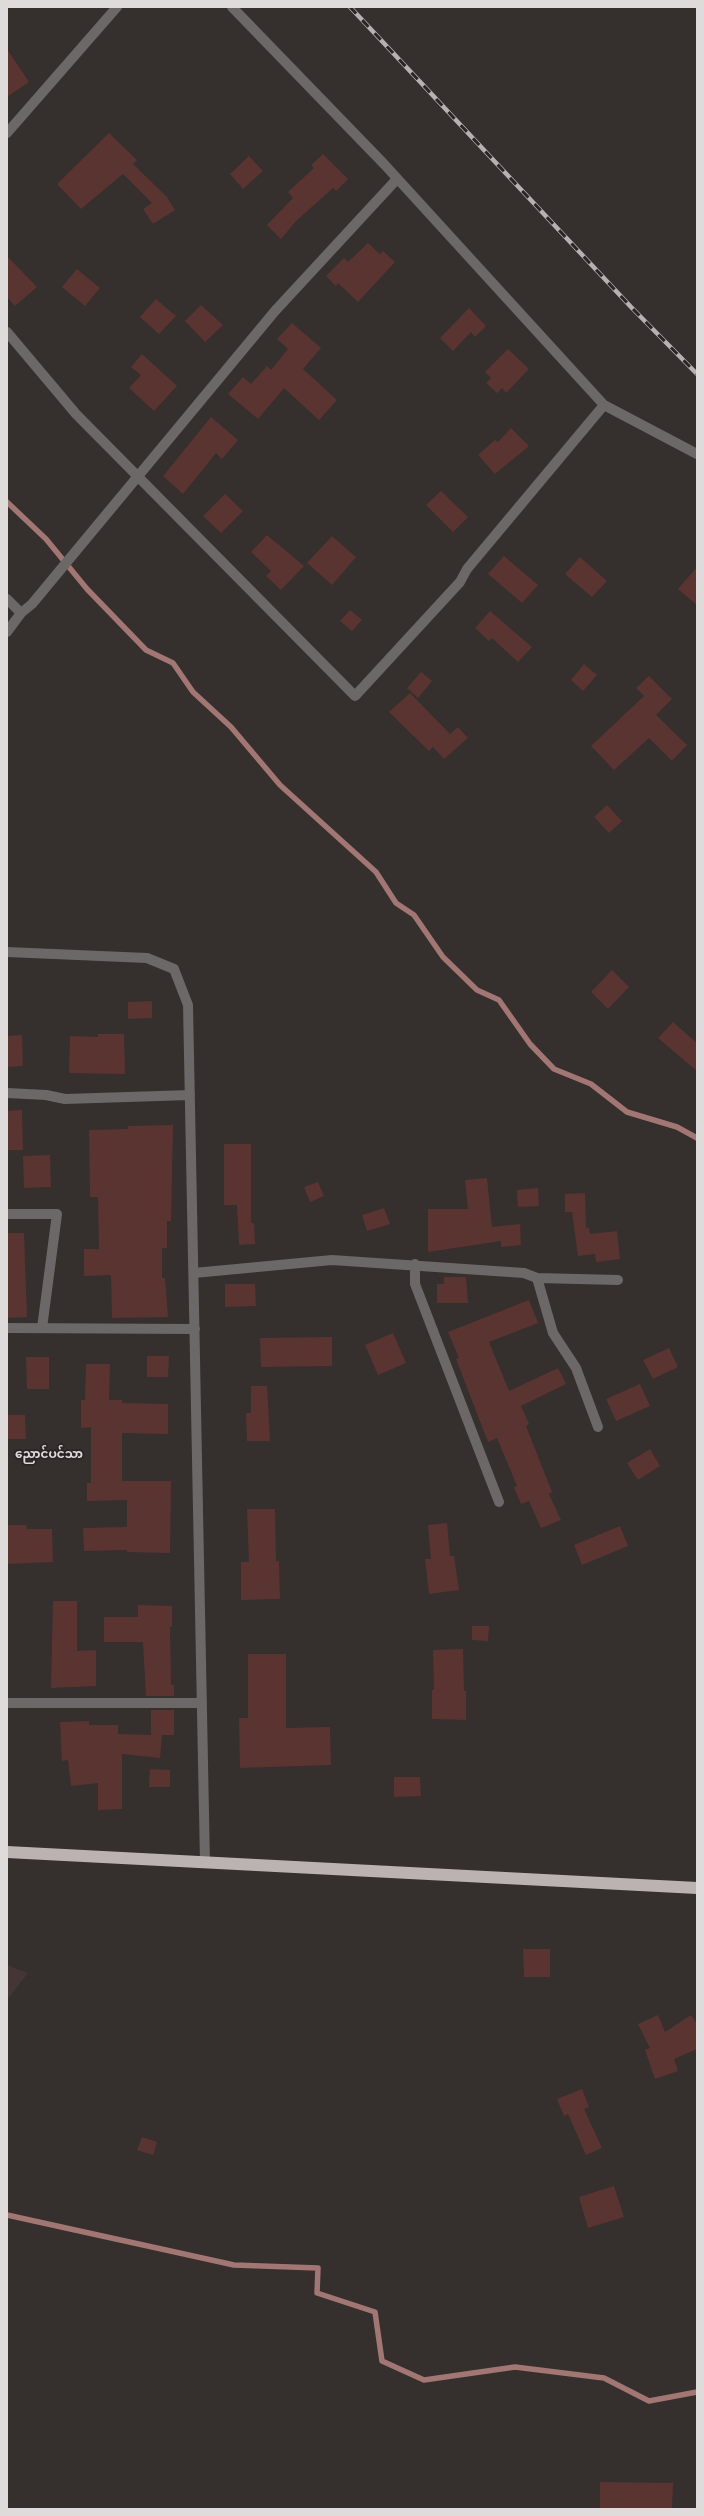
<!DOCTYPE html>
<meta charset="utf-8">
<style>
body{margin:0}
#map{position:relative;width:704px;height:2516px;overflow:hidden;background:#352f2e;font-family:Roboto,sans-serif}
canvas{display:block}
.frame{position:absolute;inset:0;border:8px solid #dfdbda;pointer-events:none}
</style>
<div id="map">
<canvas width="704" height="2516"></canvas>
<div class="frame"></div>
</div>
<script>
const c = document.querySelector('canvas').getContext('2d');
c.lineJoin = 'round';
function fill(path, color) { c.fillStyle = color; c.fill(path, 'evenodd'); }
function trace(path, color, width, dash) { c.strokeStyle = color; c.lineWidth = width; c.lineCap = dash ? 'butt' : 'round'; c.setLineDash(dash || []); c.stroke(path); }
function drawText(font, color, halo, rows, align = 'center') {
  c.font = font + ' Roboto,"Noto Sans Myanmar",sans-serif'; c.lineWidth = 3.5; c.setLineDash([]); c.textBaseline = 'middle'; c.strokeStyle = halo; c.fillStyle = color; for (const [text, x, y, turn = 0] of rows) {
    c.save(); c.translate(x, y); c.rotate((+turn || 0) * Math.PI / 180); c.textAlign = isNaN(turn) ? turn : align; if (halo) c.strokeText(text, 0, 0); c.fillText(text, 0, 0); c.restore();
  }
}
fill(new Path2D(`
 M 7,1965 L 28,1973 L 7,2000 Z`), '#433634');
trace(new Path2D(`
 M 7,502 L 46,539 L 87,589 L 146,650 L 173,663 L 193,692 L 231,727 L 280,785 L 376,872 L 396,903 L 414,915 L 443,957 L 477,990 L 499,1000 L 530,1044 L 554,1069 L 591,1084 L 627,1112 L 677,1127 L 697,1138
 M 7,2215 L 234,2265 L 318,2268 L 317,2293 L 375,2312 L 382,2361 L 424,2380 L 515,2367 L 604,2378 L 649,2401 L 697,2392`), '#a27672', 5.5);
fill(new Path2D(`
 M 7,49 L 29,82 L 7,97 Z
 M 109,133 L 137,160 L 133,164 L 167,197 L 175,210 L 153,224 L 143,209 L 152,203 L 123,174 L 81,209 L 57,184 Z
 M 323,154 L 348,179 L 336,191 L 333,188 L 296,221 L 281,239 L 267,225 L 293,198 L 288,192 L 314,168 L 311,165 Z
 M 249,156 L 263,171 L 243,189 L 230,174 Z
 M 368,243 L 380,254 L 383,251 L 395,262 L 358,302 L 338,283 L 336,286 L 326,276 L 344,258 L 348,262 Z
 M 7,256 L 37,287 L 15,306 L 7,297 Z
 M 77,269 L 100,288 L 85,306 L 62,287 Z
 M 156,299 L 176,316 L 159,334 L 140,317 Z
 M 201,305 L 223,325 L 205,342 L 185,321 Z
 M 469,308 L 486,326 L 475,337 L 471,332 L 453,351 L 440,338 Z
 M 292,323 L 321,348 L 303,369 L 337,400 L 319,420 L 284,388 L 258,419 L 228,394 L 243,377 L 251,384 L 267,366 L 271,370 L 288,349 L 277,339 Z
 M 508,349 L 529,369 L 506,393 L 502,388 L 497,393 L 486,383 L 491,378 L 485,372 Z
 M 142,354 L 177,386 L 154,411 L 129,388 L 141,375 L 131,367 Z
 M 211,417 L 238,440 L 222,459 L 216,453 L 183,494 L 163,476 Z
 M 511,428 L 529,446 L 495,474 L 478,455 L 495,440 L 498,442 Z
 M 441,491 L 468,517 L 453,532 L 426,505 Z
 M 225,494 L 243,511 L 221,533 L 203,516 Z
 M 267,535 L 304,566 L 281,590 L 266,576 L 271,571 L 251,552 Z
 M 332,536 L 356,557 L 332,585 L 307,563 Z
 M 504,556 L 538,585 L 522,603 L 488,574 Z
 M 580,557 L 607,581 L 592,597 L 565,574 Z
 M 697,567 L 697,605 L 678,589 Z
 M 350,610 L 362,620 L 352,631 L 340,621 Z
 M 490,611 L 532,647 L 518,662 L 492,638 L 489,641 L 475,628 Z
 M 584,664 L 597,675 L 583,691 L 571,680 Z
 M 421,672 L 432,681 L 418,698 L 407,688 Z
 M 649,676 L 672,699 L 656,715 L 687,745 L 672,761 L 649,738 L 614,770 L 591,746 L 644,696 L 636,688 Z
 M 410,693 L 450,734 L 458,727 L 468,738 L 444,759 L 433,747 L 429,751 L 389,712 Z
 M 607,805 L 622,821 L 609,833 L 594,817 Z
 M 612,970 L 629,987 L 608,1009 L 591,992 Z
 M 152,1001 L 152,1018 L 128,1019 L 128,1002 Z
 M 673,1022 L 697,1043 L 697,1071 L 658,1038 Z
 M 98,1034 L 124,1034 L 125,1074 L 69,1073 L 70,1036 L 98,1037 Z
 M 22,1035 L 23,1066 L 7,1067 L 7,1036 Z
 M 22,1110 L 23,1150 L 7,1150 L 7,1111 Z
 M 173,1125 L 171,1221 L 167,1221 L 167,1248 L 162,1248 L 162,1278 L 165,1278 L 168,1317 L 112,1318 L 111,1275 L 84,1276 L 84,1249 L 99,1249 L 98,1197 L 90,1197 L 89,1130 L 128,1129 L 128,1126 Z
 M 224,1144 L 251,1144 L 251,1223 L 254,1223 L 255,1244 L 239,1245 L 237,1205 L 224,1205 Z
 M 50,1155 L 51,1187 L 24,1188 L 23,1156 Z
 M 487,1178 L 492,1227 L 520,1224 L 521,1245 L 501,1247 L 501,1241 L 428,1252 L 428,1209 L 468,1209 L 465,1180 Z
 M 318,1182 L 324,1196 L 310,1202 L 304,1187 Z
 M 538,1188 L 539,1206 L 518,1207 L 517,1190 Z
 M 585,1193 L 586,1228 L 589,1227 L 590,1234 L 617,1231 L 620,1259 L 596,1262 L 595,1254 L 578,1256 L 572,1212 L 565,1212 L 565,1194 Z
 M 384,1208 L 390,1224 L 367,1231 L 362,1215 Z
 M 7,1233 L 24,1233 L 27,1317 L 7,1318 Z
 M 444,1277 L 466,1277 L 468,1303 L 437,1303 L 437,1284 L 444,1284 Z
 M 225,1284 L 255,1284 L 256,1306 L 225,1307 Z
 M 529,1300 L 538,1323 L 489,1342 L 509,1391 L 558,1368 L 566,1384 L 521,1406 L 529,1424 L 526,1426 L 552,1492 L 549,1494 L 561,1520 L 541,1528 L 529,1501 L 521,1504 L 514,1487 L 517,1486 L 497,1438 L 488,1442 L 456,1359 L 459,1358 L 448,1332 Z
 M 393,1333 L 406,1363 L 378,1375 L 365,1345 Z
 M 332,1337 L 332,1366 L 261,1367 L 260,1338 Z
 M 669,1348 L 678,1367 L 653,1379 L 643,1360 Z
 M 147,1356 L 169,1356 L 168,1377 L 147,1377 Z
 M 26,1357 L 49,1357 L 49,1389 L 27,1389 Z
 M 86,1364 L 110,1364 L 109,1400 L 122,1400 L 122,1403 L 168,1404 L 168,1434 L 122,1433 L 122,1481 L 171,1481 L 170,1553 L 127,1552 L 127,1550 L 84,1551 L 83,1528 L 127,1527 L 127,1500 L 87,1501 L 87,1483 L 91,1483 L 91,1427 L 81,1428 L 81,1400 L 85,1400 Z
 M 640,1384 L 650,1406 L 616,1421 L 606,1399 Z
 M 251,1386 L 267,1386 L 270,1441 L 247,1441 L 246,1413 L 251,1413 Z
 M 7,1415 L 25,1415 L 26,1439 L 8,1439 Z
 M 650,1449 L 660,1466 L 638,1480 L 627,1463 Z
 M 247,1509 L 275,1509 L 276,1561 L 279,1561 L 280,1599 L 241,1600 L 241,1562 L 249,1562 Z
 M 447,1523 L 450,1556 L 454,1556 L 459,1590 L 429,1594 L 425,1559 L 431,1559 L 428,1525 Z
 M 7,1525 L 26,1525 L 27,1529 L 52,1529 L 53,1562 L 7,1564 Z
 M 620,1526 L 628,1546 L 582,1565 L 574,1545 Z
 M 53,1601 L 77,1601 L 77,1651 L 96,1650 L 96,1686 L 51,1688 Z
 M 138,1605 L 172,1606 L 172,1627 L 170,1627 L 171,1685 L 174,1685 L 174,1696 L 146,1696 L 143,1642 L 104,1642 L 104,1617 L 138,1617 Z
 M 472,1626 L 489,1626 L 488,1641 L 472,1640 Z
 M 463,1649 L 464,1691 L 466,1691 L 466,1720 L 432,1719 L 432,1690 L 434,1690 L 433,1650 Z
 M 248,1654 L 286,1654 L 286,1728 L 330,1727 L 331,1765 L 240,1768 L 239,1718 L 248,1718 Z
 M 151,1710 L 174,1710 L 174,1735 L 162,1735 L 160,1758 L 122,1754 L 122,1809 L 98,1810 L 98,1783 L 71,1786 L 68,1760 L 62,1761 L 60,1722 L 89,1721 L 89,1725 L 118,1725 L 118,1734 L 151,1735 Z
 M 150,1769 L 170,1770 L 170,1787 L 149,1787 Z
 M 394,1777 L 420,1777 L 421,1796 L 394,1797 Z
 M 523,1949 L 550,1949 L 550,1977 L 524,1977 Z
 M 658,2015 L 665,2032 L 691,2015 L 697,2024 L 697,2049 L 674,2059 L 678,2071 L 655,2079 L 645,2050 L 650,2048 L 638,2024 Z
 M 582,2089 L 589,2107 L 584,2109 L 602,2148 L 586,2155 L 568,2114 L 564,2116 L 557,2099 Z
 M 142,2137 L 157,2142 L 153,2155 L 137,2150 Z
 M 614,2186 L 624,2217 L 588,2228 L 579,2197 Z
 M 600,2482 L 673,2483 L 672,2509 L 600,2509 Z`), '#5a3431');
trace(new Path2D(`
 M 232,7 L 384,164 L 604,405 L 697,454
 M 7,133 L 117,7
 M 7,332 L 76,414 L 355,696 L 460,582 L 467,569 L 604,405
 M 7,599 L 21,613 L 7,632
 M 21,613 L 32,604 L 275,311 L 397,179
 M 7,952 L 147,958 L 174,969 L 188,1005 L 205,1863
 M 7,1093 L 46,1095 L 65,1099 L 190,1095
 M 7,1214 L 57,1214 L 42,1328
 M 415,1264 L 415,1284 L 499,1502
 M 194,1273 L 332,1260 L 524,1273 L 537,1278 L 618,1280
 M 537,1278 L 553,1333 L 576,1368 L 598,1427
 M 7,1328 L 195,1329
 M 7,1703 L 202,1703`), '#6b6867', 10);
trace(new Path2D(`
 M 7,1852 L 697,1888`), '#bbb3b2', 12);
const rail = new Path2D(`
 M 350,7 L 631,307 L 697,374`);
trace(rail, '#b6b2b1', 4.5);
trace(rail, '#2b2525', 3, [9]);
drawText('bold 12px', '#dfdbda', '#2b2525', [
 ["ညောင်ပင်သာ",49,1455]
]);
</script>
